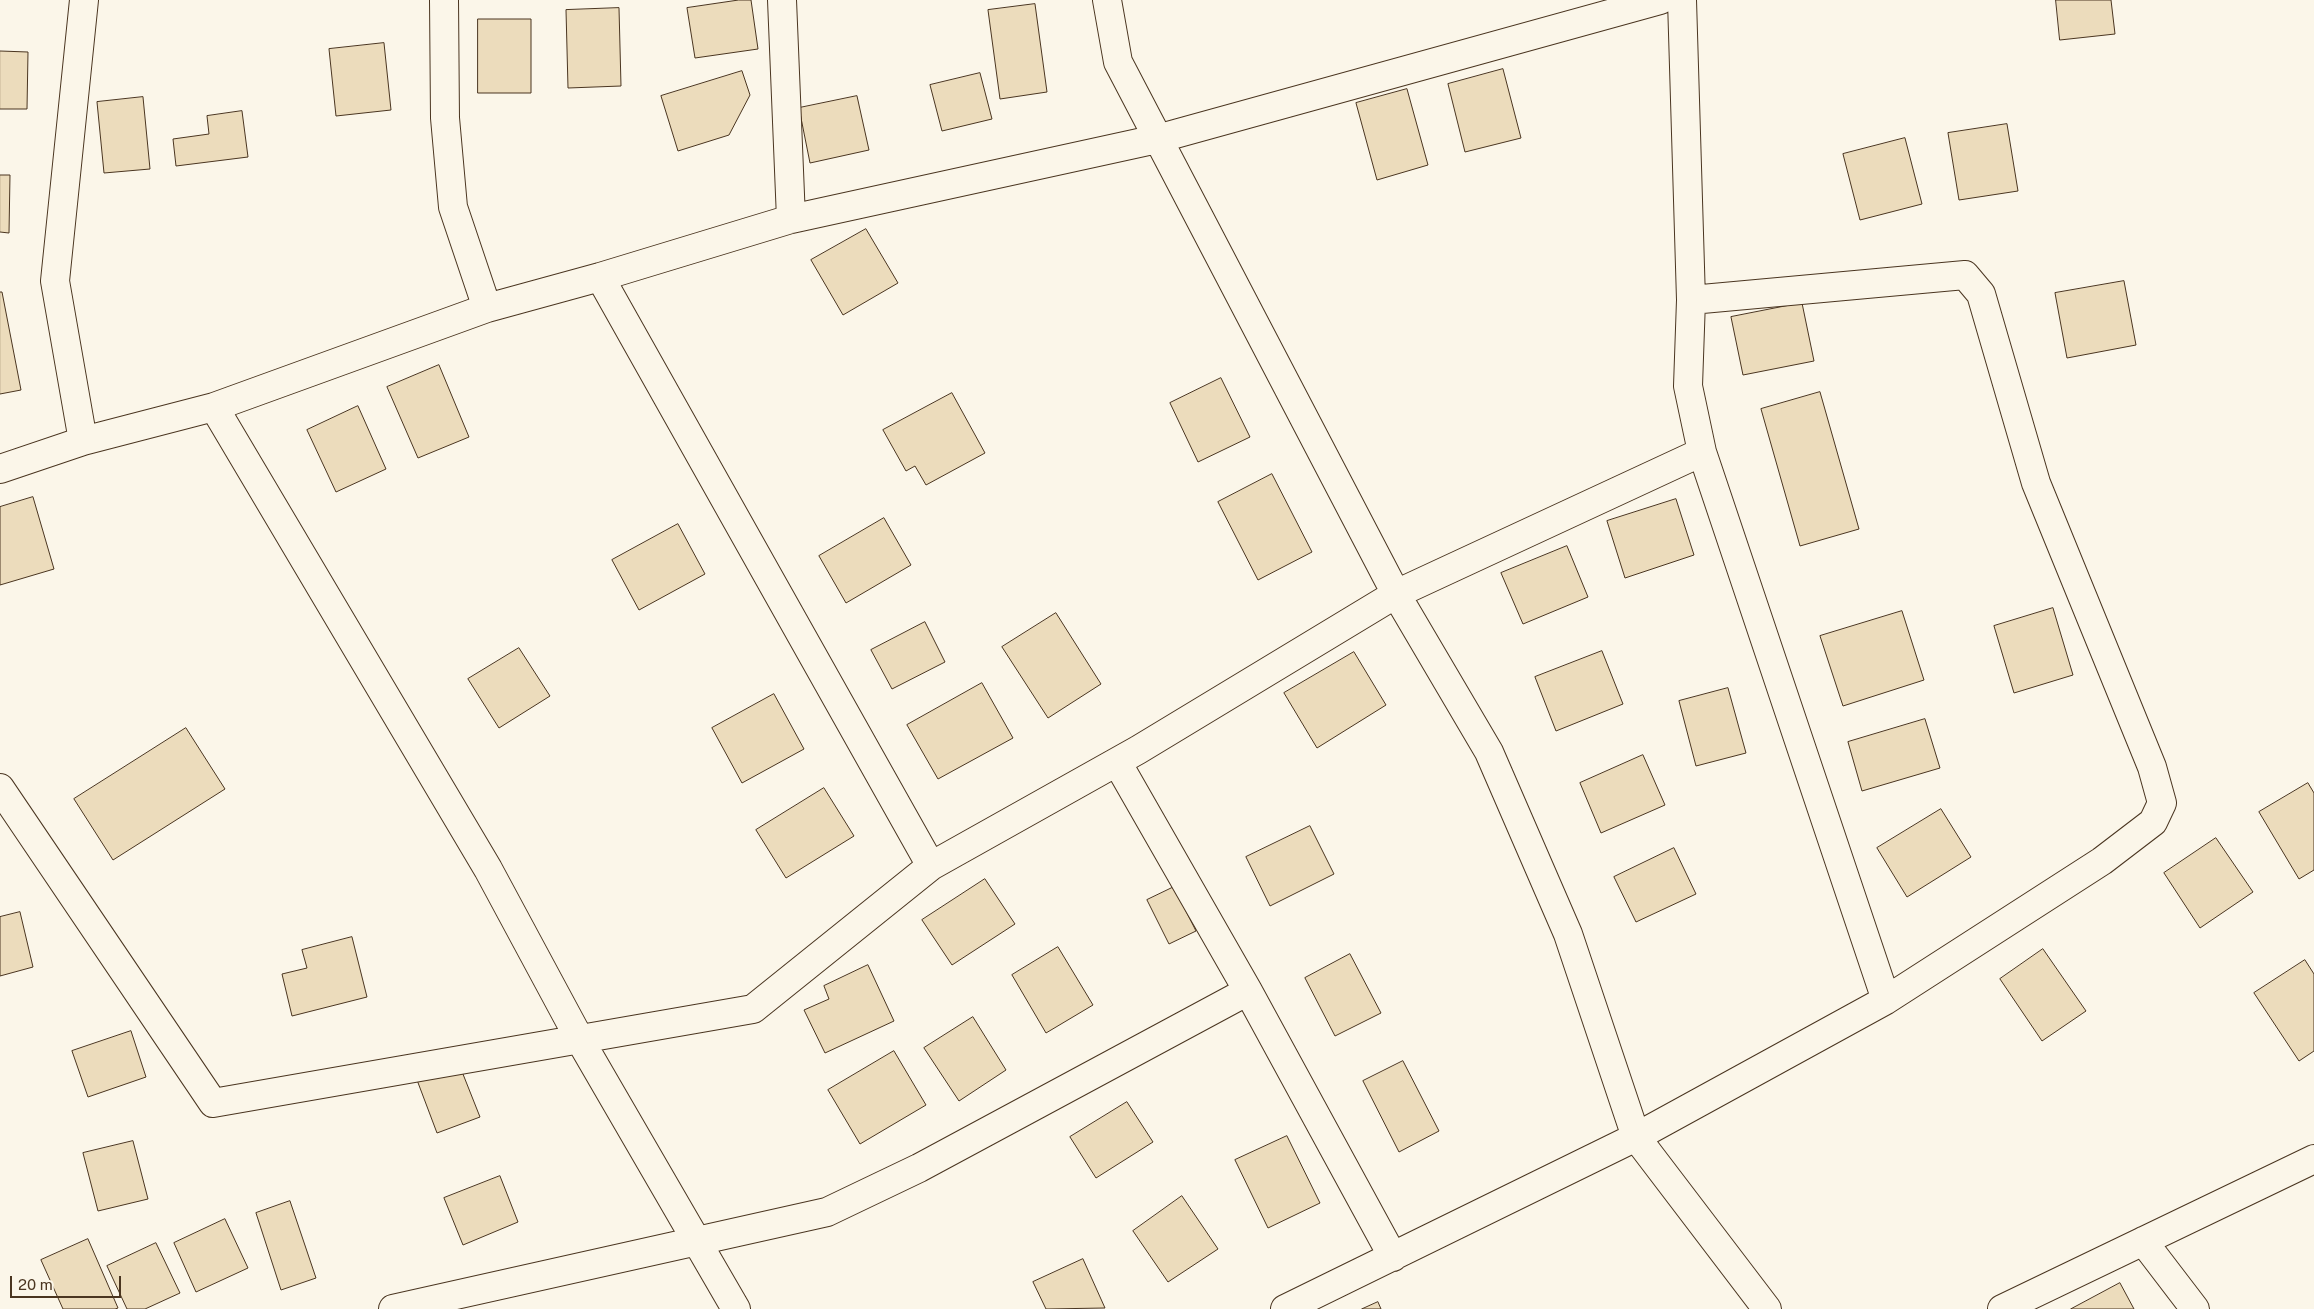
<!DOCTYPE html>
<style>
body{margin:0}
#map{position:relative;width:2314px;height:1309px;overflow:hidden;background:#fbf6e9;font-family:"Public Sans",sans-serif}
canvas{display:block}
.scale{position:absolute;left:10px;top:1276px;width:111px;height:22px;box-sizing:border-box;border:2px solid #4a3520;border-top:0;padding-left:6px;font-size:15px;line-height:18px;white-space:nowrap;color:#4a3520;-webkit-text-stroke:4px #fbf6e9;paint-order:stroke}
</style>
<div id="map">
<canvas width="2314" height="1309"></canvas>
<div class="scale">20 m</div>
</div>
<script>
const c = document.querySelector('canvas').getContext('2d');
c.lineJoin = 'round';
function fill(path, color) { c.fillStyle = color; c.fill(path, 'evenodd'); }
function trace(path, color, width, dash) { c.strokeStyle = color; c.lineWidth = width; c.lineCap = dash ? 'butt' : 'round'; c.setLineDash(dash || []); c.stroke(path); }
const building = new Path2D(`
 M 739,0 L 751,0 L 758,49 L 695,58 L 687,8 Z
 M 2056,0 L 2111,0 L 2115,34 L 2060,40 Z
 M 1035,4 L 1047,92 L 1000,99 L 988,10 Z
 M 619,8 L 621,86 L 568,88 L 566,10 Z
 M 478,19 L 531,19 L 531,93 L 478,93 Z
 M 384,43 L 391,110 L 336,116 L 329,49 Z
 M 0,51 L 28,52 L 27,109 L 0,109 Z
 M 1503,69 L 1521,138 L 1465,152 L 1448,84 Z
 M 742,71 L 750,95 L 729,135 L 678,151 L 661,96 Z
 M 980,73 L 992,119 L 942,131 L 930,85 Z
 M 1407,89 L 1428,165 L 1377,180 L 1356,103 Z
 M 857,96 L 869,150 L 810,163 L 799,108 Z
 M 143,97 L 150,169 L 104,173 L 97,102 Z
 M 242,111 L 248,157 L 176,166 L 173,139 L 209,134 L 207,116 Z
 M 2007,124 L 2018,191 L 1959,200 L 1948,133 Z
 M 1905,138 L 1922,204 L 1860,220 L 1843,154 Z
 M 0,175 L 10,175 L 9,233 L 0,232 Z
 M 866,229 L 898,283 L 843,315 L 811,260 Z
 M 2124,281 L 2136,345 L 2067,358 L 2055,293 Z
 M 0,292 L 2,292 L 21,390 L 0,394 Z
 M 1802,303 L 1814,361 L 1743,375 L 1731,317 Z
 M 439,365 L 469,437 L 418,458 L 387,387 Z
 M 1221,378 L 1250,437 L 1198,462 L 1170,403 Z
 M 1820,392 L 1859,529 L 1800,546 L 1761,409 Z
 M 952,393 L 985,453 L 926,485 L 915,466 L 906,471 L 883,430 Z
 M 358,406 L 386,469 L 336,492 L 307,430 Z
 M 1272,474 L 1312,552 L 1258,580 L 1218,502 Z
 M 33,497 L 54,569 L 0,585 L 0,507 Z
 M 1676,499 L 1694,555 L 1625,578 L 1607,521 Z
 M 884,518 L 911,565 L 846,603 L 819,556 Z
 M 678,524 L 705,574 L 639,610 L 612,560 Z
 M 1567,546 L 1588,597 L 1523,624 L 1501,573 Z
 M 2053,608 L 2073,675 L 2014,693 L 1994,626 Z
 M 1902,611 L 1924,680 L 1843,706 L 1820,636 Z
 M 1056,613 L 1101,684 L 1048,718 L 1002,647 Z
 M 925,622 L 945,662 L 892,689 L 871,650 Z
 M 519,648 L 550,696 L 499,728 L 468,679 Z
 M 1602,651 L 1623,704 L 1556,731 L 1535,677 Z
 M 1354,652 L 1386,705 L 1317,748 L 1284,693 Z
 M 982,683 L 1013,738 L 938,779 L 907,725 Z
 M 1728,688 L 1746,753 L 1696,766 L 1679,701 Z
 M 774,694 L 804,749 L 742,783 L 712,728 Z
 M 1925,719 L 1940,768 L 1862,791 L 1848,742 Z
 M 186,728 L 225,789 L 113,860 L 74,799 Z
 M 1643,755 L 1665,805 L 1601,833 L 1580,783 Z
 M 2308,783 L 2314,793 L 2314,870 L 2299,879 L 2259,812 Z
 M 824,788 L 854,836 L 786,878 L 756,830 Z
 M 1941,809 L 1971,857 L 1907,897 L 1877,848 Z
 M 1310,826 L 1334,874 L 1270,906 L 1246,857 Z
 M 2216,838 L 2253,892 L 2200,928 L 2164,873 Z
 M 1674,848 L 1696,894 L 1636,922 L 1614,877 Z
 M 985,879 L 1015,924 L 952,965 L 922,920 Z
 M 1174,887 L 1196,931 L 1169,944 L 1147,900 Z
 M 20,912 L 33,967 L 0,976 L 0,917 Z
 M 352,937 L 367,997 L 292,1016 L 282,974 L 307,968 L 302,950 Z
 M 1058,947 L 1093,1005 L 1046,1033 L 1012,975 Z
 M 2043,949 L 2086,1011 L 2042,1041 L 2000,979 Z
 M 1350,954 L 1381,1013 L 1335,1036 L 1305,978 Z
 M 2305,960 L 2314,974 L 2314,1051 L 2299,1061 L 2254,993 Z
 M 868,965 L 894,1021 L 825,1053 L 804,1010 L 829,999 L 824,986 Z
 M 973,1017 L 1006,1070 L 959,1101 L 924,1048 Z
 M 131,1031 L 146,1077 L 88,1097 L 72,1051 Z
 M 894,1051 L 926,1105 L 860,1144 L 828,1090 Z
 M 1403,1061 L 1439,1131 L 1399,1152 L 1363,1081 Z
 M 459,1064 L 480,1117 L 437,1133 L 417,1080 Z
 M 1127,1102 L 1153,1142 L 1096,1178 L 1070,1137 Z
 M 1287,1136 L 1320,1203 L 1268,1228 L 1235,1160 Z
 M 133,1141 L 148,1199 L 98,1211 L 83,1153 Z
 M 500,1176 L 518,1222 L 463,1245 L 444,1198 Z
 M 1182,1196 L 1218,1249 L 1168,1282 L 1133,1231 Z
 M 290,1201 L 316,1278 L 281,1290 L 256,1213 Z
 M 225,1219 L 248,1268 L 196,1292 L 174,1243 Z
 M 88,1239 L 118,1308 L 115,1309 L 63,1309 L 41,1260 Z
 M 156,1243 L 180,1293 L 145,1309 L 127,1309 L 107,1266 Z
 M 1083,1259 L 1105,1308 L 1046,1309 L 1033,1282 Z
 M 2120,1283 L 2134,1309 L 2071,1309 Z
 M 1378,1302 L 1381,1309 L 1362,1309 Z`);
fill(building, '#ecdcbc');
trace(building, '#4a3520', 1);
const street = new Path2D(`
 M 444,0 L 445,118 L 453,207 L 487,308
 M 782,0 L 791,219
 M 1107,0 L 1118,62 L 1396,594 L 1489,752 L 1568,934 L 1636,1137 L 1767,1309
 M 1682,0 L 1691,300 L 1688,386 L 1702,452 L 1886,1000
 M 600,277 L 931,866
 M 214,407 L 488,869 L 580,1040 L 736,1309
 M 83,441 L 55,281 L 84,0
 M 0,469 L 83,441 L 214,407 L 487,308 L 600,277 L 791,219 L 1157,139 L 1660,0
 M 1117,762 L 1248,991 L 1393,1257
 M 0,788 L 213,1103 L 753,1009 L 931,866 L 1138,750 L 1396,594 L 1702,452
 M 2143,1241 L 2195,1309
 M 393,1309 L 827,1212 L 919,1168 L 1248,991
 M 1285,1309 L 1636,1137 L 1886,1000 L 2102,861 L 2153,822 L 2162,803 L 2152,767 L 2036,483 L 1981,294 L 1965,275 L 1691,300
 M 2002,1309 L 2314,1159`);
trace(street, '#4a3520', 30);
trace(street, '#fbf6e9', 28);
</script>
